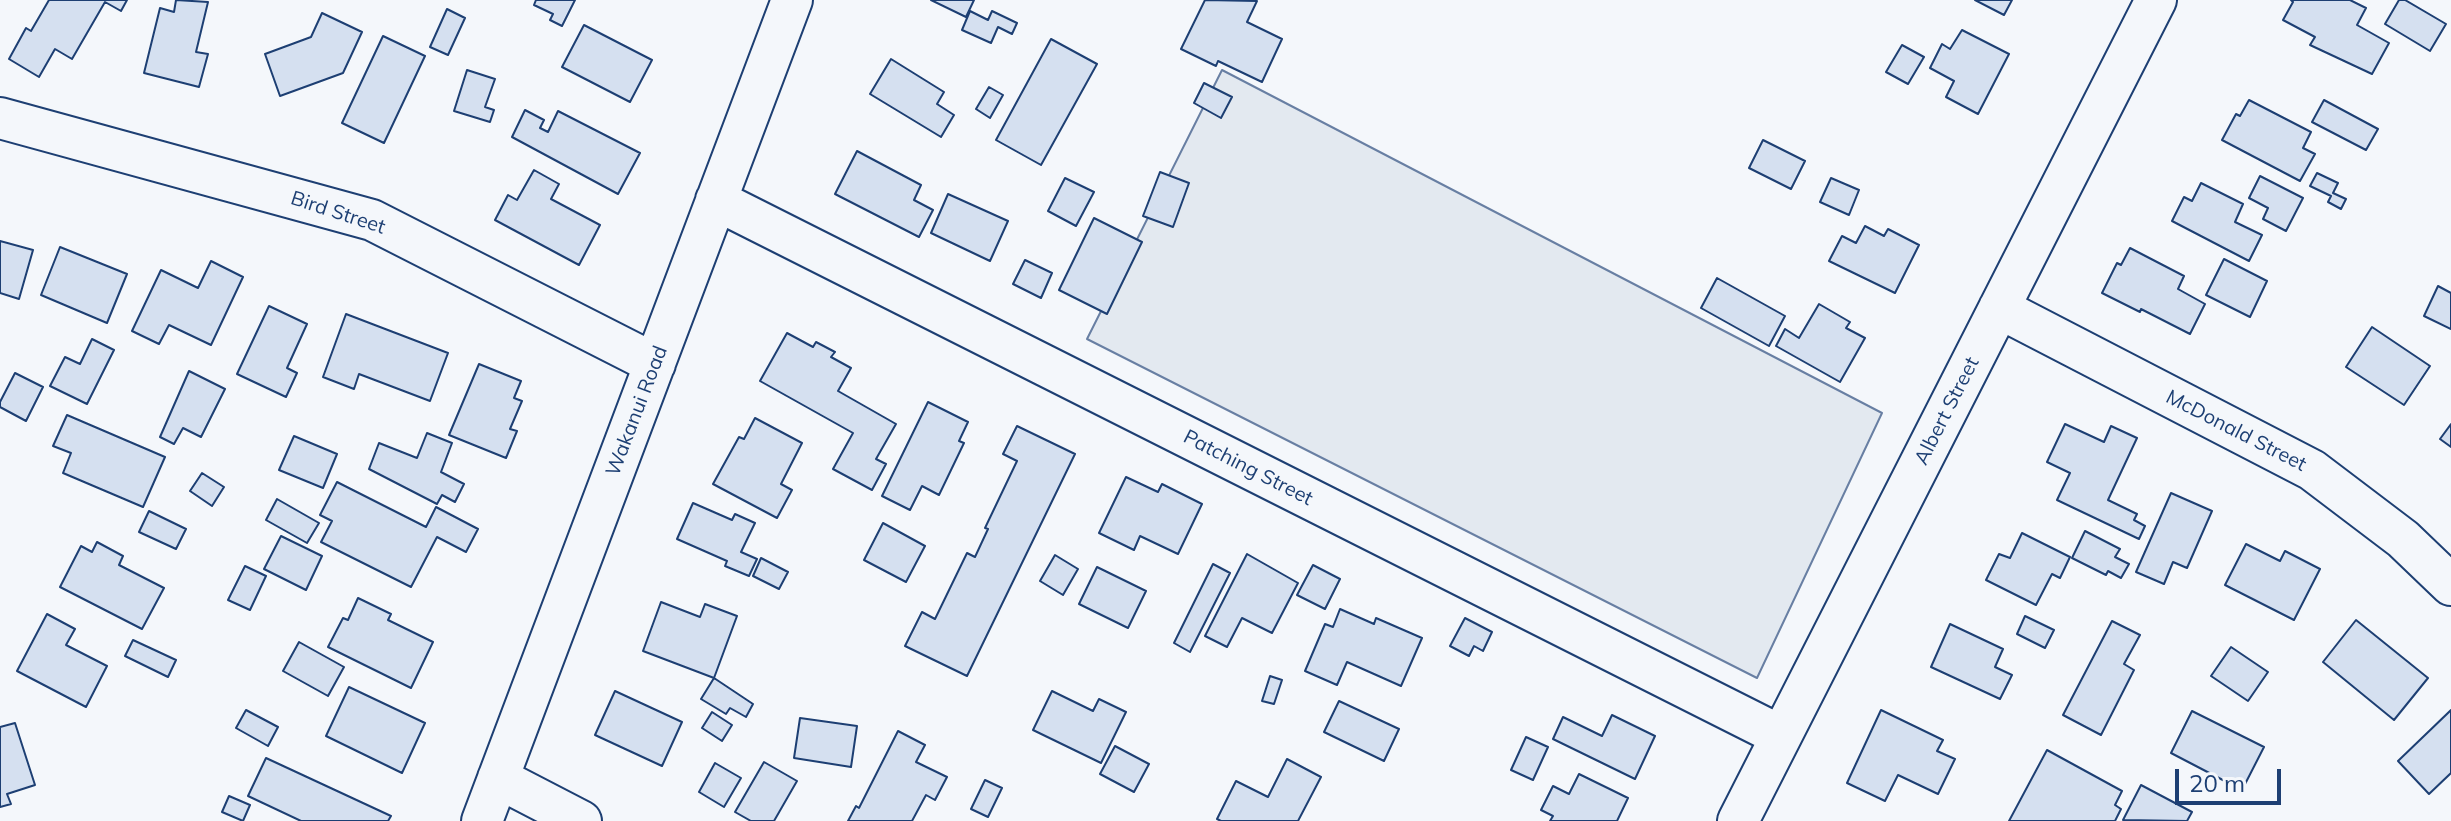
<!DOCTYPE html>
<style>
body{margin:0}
#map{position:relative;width:2451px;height:821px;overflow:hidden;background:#f4f7fb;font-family:Mulish,sans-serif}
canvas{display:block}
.scale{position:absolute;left:2175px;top:769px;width:106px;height:36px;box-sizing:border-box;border:4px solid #1d3f73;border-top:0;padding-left:10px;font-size:24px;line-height:28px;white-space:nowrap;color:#1d3f73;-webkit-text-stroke:6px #f4f7fb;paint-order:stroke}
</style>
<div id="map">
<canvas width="2451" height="821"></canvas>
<div class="scale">20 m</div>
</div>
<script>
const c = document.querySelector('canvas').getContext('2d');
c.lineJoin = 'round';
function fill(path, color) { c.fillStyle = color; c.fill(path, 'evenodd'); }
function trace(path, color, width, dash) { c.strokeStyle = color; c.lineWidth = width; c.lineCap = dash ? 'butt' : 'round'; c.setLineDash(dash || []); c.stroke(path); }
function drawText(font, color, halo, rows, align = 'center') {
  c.font = font + ' Mulish,sans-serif'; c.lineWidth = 6; c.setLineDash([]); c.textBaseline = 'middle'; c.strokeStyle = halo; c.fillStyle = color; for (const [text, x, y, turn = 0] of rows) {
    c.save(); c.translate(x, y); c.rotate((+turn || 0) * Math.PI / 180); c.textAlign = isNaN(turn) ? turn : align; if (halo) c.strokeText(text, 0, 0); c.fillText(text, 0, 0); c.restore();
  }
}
const green = new Path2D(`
 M 1222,70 L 1882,413 L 1757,678 L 1087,339 Z`);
fill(green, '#e3e9f0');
trace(green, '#687fa3', 2);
const building = new Path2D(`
 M 49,0 L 127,0 L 121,11 L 105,2 L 72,59 L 55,49 L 39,77 L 9,59 L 26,28 L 31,31 Z
 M 176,0 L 208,2 L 196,52 L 208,54 L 199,87 L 144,73 L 160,8 L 174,12 Z
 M 536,0 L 575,0 L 562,26 L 550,20 L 553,14 L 534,5 Z
 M 931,0 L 974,0 L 966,17 Z
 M 1205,0 L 1257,1 L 1247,22 L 1282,39 L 1262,82 L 1218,61 L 1216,66 L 1181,49 Z
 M 1975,0 L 2012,0 L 2004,15 Z
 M 2350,0 L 2366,8 L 2357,25 L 2389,43 L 2372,74 L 2310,45 L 2315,37 L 2283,20 L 2293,2 L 2291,0 Z
 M 2399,0 L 2405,0 L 2446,24 L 2430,51 L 2385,24 Z
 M 447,9 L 465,18 L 448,55 L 430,47 Z
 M 970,11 L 988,20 L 992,11 L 1017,23 L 1012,34 L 998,27 L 991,43 L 962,30 Z
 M 322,13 L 362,32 L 343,73 L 280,96 L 265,54 L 311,37 Z
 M 584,25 L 652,60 L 630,102 L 562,67 Z
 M 1962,30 L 2009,54 L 1978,114 L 1946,97 L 1954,81 L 1930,68 L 1942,44 L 1950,49 Z
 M 383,36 L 425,56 L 384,143 L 342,123 Z
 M 1051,39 L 1097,64 L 1041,165 L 996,140 Z
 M 1902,45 L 1924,57 L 1908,84 L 1886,72 Z
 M 891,59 L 944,92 L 937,104 L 954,115 L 941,137 L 870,94 Z
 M 467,70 L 495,79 L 485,107 L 494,110 L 490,122 L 454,111 Z
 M 1204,83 L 1232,97 L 1221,118 L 1194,103 Z
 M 989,87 L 1003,95 L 990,118 L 976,109 Z
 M 2249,100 L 2311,132 L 2303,148 L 2315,154 L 2300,181 L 2222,140 L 2236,114 L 2240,116 Z
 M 2324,100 L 2378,129 L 2366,150 L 2312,122 Z
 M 525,110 L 544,120 L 540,128 L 548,132 L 558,111 L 640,153 L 618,194 L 512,137 Z
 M 1763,140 L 1805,161 L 1791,189 L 1749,168 Z
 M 857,151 L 921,185 L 914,200 L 933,210 L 919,237 L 835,194 Z
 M 534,170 L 559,184 L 551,199 L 600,225 L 579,265 L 495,220 L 508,195 L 517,200 Z
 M 1160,172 L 1189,183 L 1173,227 L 1143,216 Z
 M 2317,173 L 2338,183 L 2333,193 L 2346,199 L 2341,209 L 2328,202 L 2331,196 L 2310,186 Z
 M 2260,176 L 2303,198 L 2286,231 L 2263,219 L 2268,208 L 2249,198 Z
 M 1065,178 L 1094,192 L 1076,226 L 1048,211 Z
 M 1831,178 L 1859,190 L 1849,215 L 1820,202 Z
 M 2201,183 L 2243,204 L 2235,222 L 2262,235 L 2249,261 L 2172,221 L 2184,197 L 2192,201 Z
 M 948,194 L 1008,221 L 990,261 L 931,233 Z
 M 1094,218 L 1142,242 L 1107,314 L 1059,290 Z
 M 1865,226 L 1884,236 L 1888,229 L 1919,245 L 1895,293 L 1829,261 L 1842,236 L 1856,243 Z
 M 0,241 L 33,250 L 19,299 L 0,293 Z
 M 60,247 L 127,274 L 107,323 L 41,295 Z
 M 2130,248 L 2184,276 L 2178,289 L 2205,304 L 2190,334 L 2141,309 L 2140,312 L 2102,293 L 2117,263 L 2121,265 Z
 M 2224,259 L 2267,281 L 2250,317 L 2206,295 Z
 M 1025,260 L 1052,273 L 1041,298 L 1013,284 Z
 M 211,261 L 243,277 L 211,345 L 169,325 L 159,344 L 132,331 L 161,270 L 198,288 Z
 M 1717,278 L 1785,316 L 1769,346 L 1701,308 Z
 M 2438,286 L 2451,293 L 2451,329 L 2424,316 Z
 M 1819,304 L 1850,322 L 1846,328 L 1865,338 L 1840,382 L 1776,346 L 1785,329 L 1799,338 Z
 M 269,306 L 307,324 L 287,368 L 297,373 L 286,397 L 237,374 Z
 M 346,314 L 448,353 L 430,401 L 359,374 L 354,389 L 323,377 Z
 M 2372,327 L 2430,366 L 2404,405 L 2346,367 Z
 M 787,333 L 813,347 L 816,342 L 835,352 L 831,357 L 851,368 L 838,391 L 896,424 L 876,459 L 886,464 L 872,490 L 833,469 L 853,433 L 760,381 Z
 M 92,339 L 114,350 L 87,404 L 50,386 L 65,357 L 80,364 Z
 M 479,364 L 521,381 L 514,398 L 522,401 L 510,429 L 517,431 L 506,458 L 449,435 Z
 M 189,371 L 225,389 L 201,437 L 183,428 L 174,444 L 160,437 Z
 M 15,373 L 43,387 L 26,421 L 0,407 L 0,402 Z
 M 928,402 L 968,422 L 959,441 L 964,443 L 939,495 L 922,486 L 910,510 L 882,496 Z
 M 67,415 L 165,457 L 143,507 L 63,473 L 71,453 L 53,446 Z
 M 755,418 L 802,443 L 781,484 L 792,490 L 777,518 L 713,484 L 739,437 L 744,439 Z
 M 2065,424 L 2104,442 L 2111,426 L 2137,438 L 2108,500 L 2137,514 L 2134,520 L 2145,526 L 2139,539 L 2057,500 L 2070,473 L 2047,462 Z
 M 2451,424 L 2451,447 L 2440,439 Z
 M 1017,426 L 1075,454 L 967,676 L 905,646 L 922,612 L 935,619 L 967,553 L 975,557 L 988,529 L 985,528 L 1017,461 L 1003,454 Z
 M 427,433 L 452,443 L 441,472 L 464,484 L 455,502 L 442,495 L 437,504 L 369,469 L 379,443 L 417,458 Z
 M 294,436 L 337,454 L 323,488 L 279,470 Z
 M 202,473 L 224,487 L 212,506 L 190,491 Z
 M 1126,477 L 1158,492 L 1162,484 L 1202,504 L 1178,554 L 1140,536 L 1134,550 L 1099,533 Z
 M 337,482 L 426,527 L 436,507 L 478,529 L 466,552 L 437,537 L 411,587 L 321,542 L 332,521 L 320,515 Z
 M 2171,493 L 2212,511 L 2187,568 L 2173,562 L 2164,584 L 2136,572 Z
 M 277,499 L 319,523 L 307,543 L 266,520 Z
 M 693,503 L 732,520 L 735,514 L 755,523 L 741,552 L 757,559 L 749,576 L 725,566 L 727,561 L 677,539 Z
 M 149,511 L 186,529 L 176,549 L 139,532 Z
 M 883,523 L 925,546 L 906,582 L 864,560 Z
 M 2085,531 L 2120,549 L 2115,557 L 2129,564 L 2121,578 L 2108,571 L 2106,575 L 2072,558 Z
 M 2022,533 L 2070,557 L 2060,578 L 2052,574 L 2036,605 L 1986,580 L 1999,554 L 2010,558 Z
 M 281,536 L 322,556 L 306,590 L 264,569 Z
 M 97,542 L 123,556 L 119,565 L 164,588 L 142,629 L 60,587 L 81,546 L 92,552 Z
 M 2246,544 L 2280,561 L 2285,551 L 2320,569 L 2294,620 L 2225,585 Z
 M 1247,554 L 1298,583 L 1272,633 L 1242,618 L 1227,647 L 1205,636 Z
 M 1055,555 L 1078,569 L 1063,595 L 1040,581 Z
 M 761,558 L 788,572 L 779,589 L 753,576 Z
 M 1213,564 L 1230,573 L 1190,652 L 1174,643 Z
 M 1313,565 L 1340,579 L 1325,609 L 1297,595 Z
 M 245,566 L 266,576 L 250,610 L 228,600 Z
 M 1097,567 L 1146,591 L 1128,628 L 1079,604 Z
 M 358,598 L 391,614 L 388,620 L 433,642 L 411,688 L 328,647 L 343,618 L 348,620 Z
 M 661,602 L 700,617 L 705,604 L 737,616 L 714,678 L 643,651 Z
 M 1340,609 L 1374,624 L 1376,618 L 1422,638 L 1401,686 L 1347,662 L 1337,685 L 1305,671 L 1325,624 L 1333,627 Z
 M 47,614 L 75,629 L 66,645 L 107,666 L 86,707 L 17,671 Z
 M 2025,616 L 2054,630 L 2045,648 L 2017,634 Z
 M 1465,618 L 1492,632 L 1483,651 L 1474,646 L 1469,656 L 1450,646 Z
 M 2356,620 L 2428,678 L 2394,720 L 2323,662 Z
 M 2112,621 L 2140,635 L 2124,664 L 2134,670 L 2101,735 L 2063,715 Z
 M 1950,624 L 2003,649 L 1995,667 L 2012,675 L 2000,699 L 1931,667 Z
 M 133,640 L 176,660 L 168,677 L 125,656 Z
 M 299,642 L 344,667 L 328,696 L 283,671 Z
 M 2231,647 L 2268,672 L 2248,701 L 2211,676 Z
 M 1270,676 L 1282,680 L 1274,704 L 1262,701 Z
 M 714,678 L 753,704 L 746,717 L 730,708 L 726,714 L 701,699 Z
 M 349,687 L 425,723 L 402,773 L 326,736 Z
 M 615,691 L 682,722 L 662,766 L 595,735 Z
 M 1052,691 L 1093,711 L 1099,699 L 1126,712 L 1101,763 L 1033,730 Z
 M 1339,701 L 1399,729 L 1384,761 L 1324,732 Z
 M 246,710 L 278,727 L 268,746 L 236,728 Z
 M 1881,710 L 1943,740 L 1937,751 L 1955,759 L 1938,794 L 1898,775 L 1885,801 L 1847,783 Z
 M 2451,710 L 2451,773 L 2429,794 L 2398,761 Z
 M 2192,711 L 2264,747 L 2242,790 L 2171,753 Z
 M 712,712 L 732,725 L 722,741 L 702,728 Z
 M 1612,715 L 1655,736 L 1635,779 L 1553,739 L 1563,717 L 1602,736 Z
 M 800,718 L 857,726 L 851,767 L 794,758 Z
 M 15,723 L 35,785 L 7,794 L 11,804 L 0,807 L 0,727 Z
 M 898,731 L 925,745 L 916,762 L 947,777 L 935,800 L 926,795 L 912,821 L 848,821 L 856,806 L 859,808 Z
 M 1526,737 L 1548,747 L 1533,780 L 1511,770 Z
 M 1115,746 L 1149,764 L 1134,792 L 1100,774 Z
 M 2047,750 L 2122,791 L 2115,805 L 2121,809 L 2115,821 L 2009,821 Z
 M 266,758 L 391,816 L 388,821 L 301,821 L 248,796 Z
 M 1287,759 L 1321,777 L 1298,821 L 1221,821 L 1217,819 L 1236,781 L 1268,797 Z
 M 764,762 L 797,781 L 774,821 L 751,821 L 735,812 Z
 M 715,763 L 741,778 L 724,807 L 699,792 Z
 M 1579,774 L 1628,798 L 1617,821 L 1550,821 L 1553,816 L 1541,810 L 1553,786 L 1569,794 Z
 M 985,780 L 1002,788 L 988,817 L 971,809 Z
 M 2141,785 L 2192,812 L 2187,821 L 2123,820 Z
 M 229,796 L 250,805 L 243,821 L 222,812 Z`);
fill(building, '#d5e0f0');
trace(building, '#1d3f73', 2);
const minor = new Path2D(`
 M 0,118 L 372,220 L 655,364
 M 716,200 L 1781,736
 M 1999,308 L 2312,470 L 2403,539 L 2451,585
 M 498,778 L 581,821
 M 482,821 L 792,0
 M 1738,821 L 2156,0`);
trace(minor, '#1d3f73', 44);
trace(minor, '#f4f7fb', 40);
drawText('20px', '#1d3f73', '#f4f7fb', [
 ["Bird Street",338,213,18],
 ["Wakanui Road",637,411,-69],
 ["Albert Street",1947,411,-63],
 ["McDonald Street",2236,431,27],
 ["Patching Street",1248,468,27]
]);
</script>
